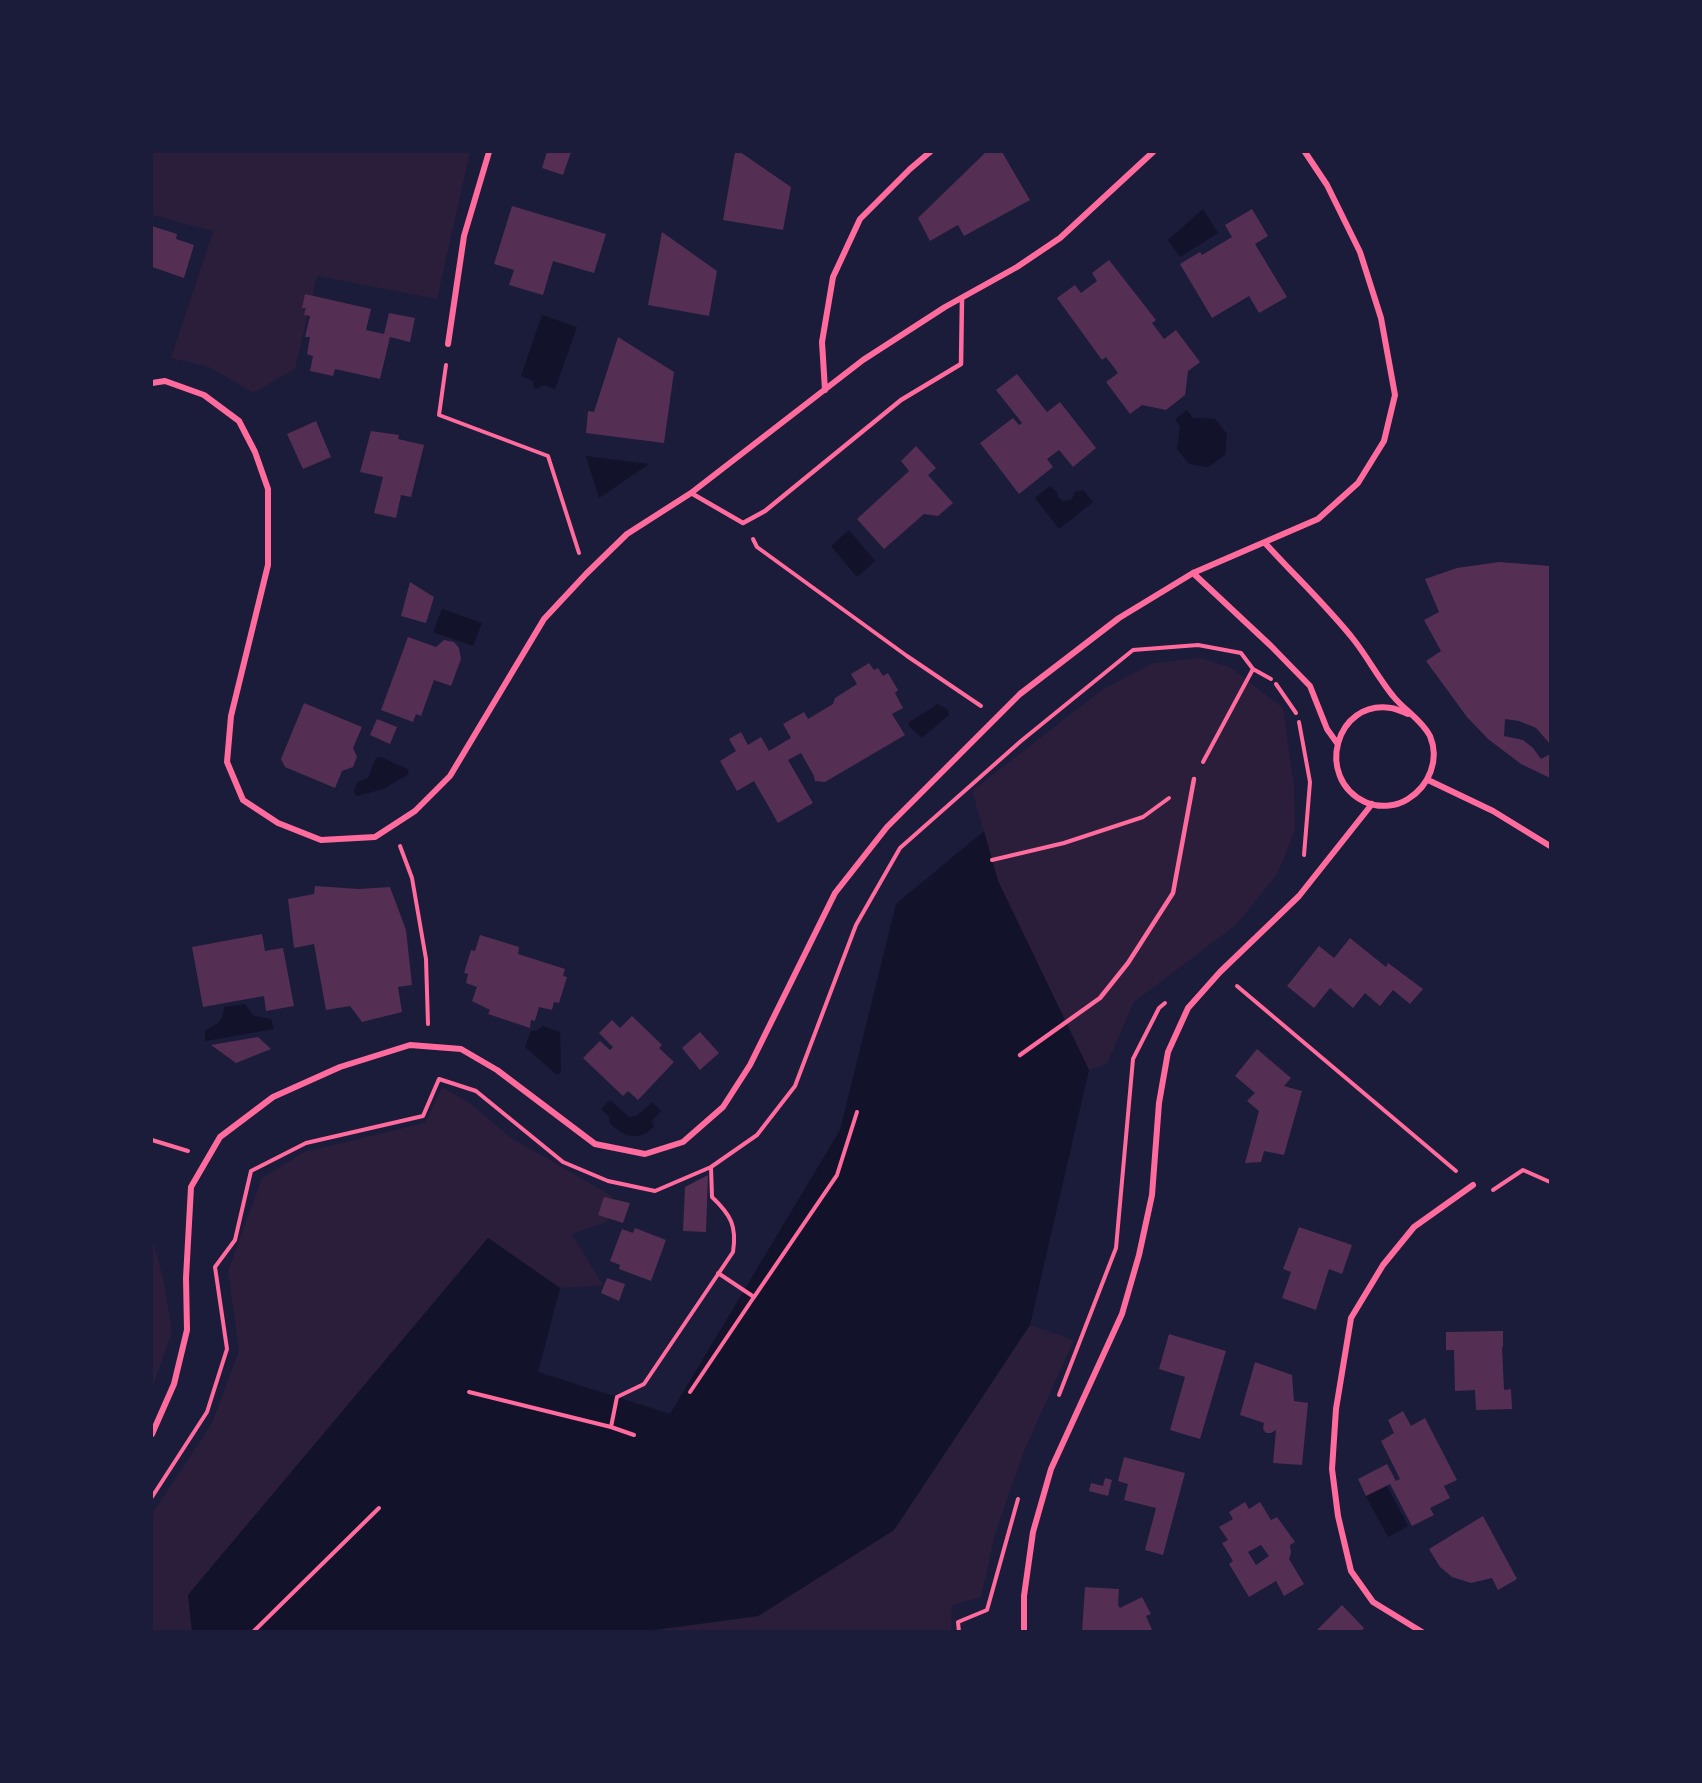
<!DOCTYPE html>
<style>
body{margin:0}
#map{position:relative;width:1702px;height:1783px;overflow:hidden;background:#1b1b3a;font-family:"PT Sans Narrow",sans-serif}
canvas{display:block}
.frame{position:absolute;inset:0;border:153px solid #1b1b3a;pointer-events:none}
</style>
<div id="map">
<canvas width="1702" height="1783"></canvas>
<div class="frame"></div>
</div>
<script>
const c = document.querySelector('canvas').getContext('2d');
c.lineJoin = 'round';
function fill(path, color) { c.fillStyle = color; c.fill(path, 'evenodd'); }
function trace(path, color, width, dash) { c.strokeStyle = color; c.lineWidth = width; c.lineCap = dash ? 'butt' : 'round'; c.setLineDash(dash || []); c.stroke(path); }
fill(new Path2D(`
 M 152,152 L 470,152 L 437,299 L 317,276 L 295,369 L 253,393 L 209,367 L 171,358 L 213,231 L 152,215 Z
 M 1200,658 L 1230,667 L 1283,708 L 1294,786 L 1295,830 L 1278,873 L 1236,925 L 1134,1002 L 1107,1064 L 1089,1070 L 998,881 L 972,791 L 1103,689 L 1153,663 Z
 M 442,1087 L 471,1104 L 510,1137 L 612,1196 L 607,1222 L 572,1234 L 603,1285 L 560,1288 L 488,1238 L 188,1595 L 192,1631 L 152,1632 L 152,1514 L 212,1423 L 239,1351 L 228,1271 L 262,1178 L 304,1152 L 425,1123 Z
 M 152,1237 L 164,1282 L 172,1332 L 152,1389 Z
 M 1030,1325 L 1074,1340 L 1024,1451 L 995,1534 L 981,1597 L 952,1605 L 951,1631 L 645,1632 L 758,1616 L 894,1530 Z`), '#2a1e3b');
fill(new Path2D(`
 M 1203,209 L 1218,233 L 1180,257 L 1168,240 Z
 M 542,315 L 577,327 L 555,389 L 544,385 L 536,389 L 533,385 L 533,381 L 521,376 Z
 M 1187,410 L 1193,418 L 1215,419 L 1227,434 L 1225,455 L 1208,467 L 1189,464 L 1177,449 L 1180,427 L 1175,419 Z
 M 586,456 L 649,464 L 599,498 Z
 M 1050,486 L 1056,491 L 1059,498 L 1063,501 L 1072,499 L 1075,492 L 1083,490 L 1093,502 L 1059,529 L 1035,498 Z
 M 849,530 L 875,561 L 857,577 L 831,546 Z
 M 442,609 L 482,623 L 473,646 L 433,632 Z
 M 936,703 L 948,710 L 949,715 L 922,738 L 909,726 L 908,723 L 935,706 Z
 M 381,757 L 407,769 L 409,774 L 383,789 L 357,796 L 354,791 L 358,782 L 368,778 L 376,758 Z
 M 984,831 L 998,881 L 1089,1070 L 1030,1325 L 894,1530 L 758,1616 L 645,1631 L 192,1631 L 188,1595 L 488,1238 L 560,1288 L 538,1372 L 670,1414 L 840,1130 L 896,904 Z
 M 245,1004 L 254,1016 L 271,1019 L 274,1029 L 205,1041 L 205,1030 C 216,1025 224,1022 224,1007 Z
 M 543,1026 L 560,1032 L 561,1072 L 557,1075 L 525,1047 L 531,1031 L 538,1030 Z
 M 610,1100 L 629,1117 L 637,1116 L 652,1102 L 661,1111 L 652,1121 L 654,1126 C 641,1143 621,1136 609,1122 L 610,1118 L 601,1109 Z
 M 1387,1486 L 1408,1526 L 1388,1537 L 1366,1496 Z`), '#12122b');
fill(new Path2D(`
 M 547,152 L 571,152 L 563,175 L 542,168 Z
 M 735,152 L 740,152 L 791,187 L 783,230 L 723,220 Z
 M 986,152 L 1002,152 L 1030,200 L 964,236 L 958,225 L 930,241 L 918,218 Z
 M 512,206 L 606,234 L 594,273 L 553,261 L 543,295 L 509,285 L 514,270 L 494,264 Z
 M 1252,209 L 1268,236 L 1255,244 L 1287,297 L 1259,313 L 1249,296 L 1212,318 L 1180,264 L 1200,252 L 1202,255 L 1232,237 L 1225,225 Z
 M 152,226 L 177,234 L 176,239 L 194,245 L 184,278 L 152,267 Z
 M 662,232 L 717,271 L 709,316 L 648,305 Z
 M 1109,260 L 1156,320 L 1152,323 L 1164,339 L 1176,330 L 1200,362 L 1188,371 L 1185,395 L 1166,410 L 1142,405 L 1130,414 L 1106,382 L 1118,373 L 1106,357 L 1102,360 L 1057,298 L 1075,285 L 1081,293 L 1097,281 L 1092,273 Z
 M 305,294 L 371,309 L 366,330 L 384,334 L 389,313 L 415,318 L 410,342 L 390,337 L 380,379 L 335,369 L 333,376 L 310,371 L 313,356 L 307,354 L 310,337 L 305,337 L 310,316 L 304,315 L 306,308 L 302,308 Z
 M 618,337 L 674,372 L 664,443 L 586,433 L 588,411 L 594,412 Z
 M 1017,374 L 1047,412 L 1060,402 L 1096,448 L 1073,467 L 1059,450 L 1047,459 L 1053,467 L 1019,494 L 980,443 L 1013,418 L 1019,425 L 1022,423 L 996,390 Z
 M 316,421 L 331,457 L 303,469 L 287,434 Z
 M 371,431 L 399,435 L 398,439 L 424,445 L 411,497 L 401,495 L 396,518 L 374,513 L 383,477 L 360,472 Z
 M 916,446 L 936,468 L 928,475 L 953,503 L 938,516 L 924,514 L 884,549 L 857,519 L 909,471 L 901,461 Z
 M 1499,562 L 1550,566 L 1550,744 L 1536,728 L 1519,721 L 1505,719 L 1504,736 L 1523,740 L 1533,748 L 1541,759 L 1550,754 L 1550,778 L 1521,764 L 1488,739 L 1467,717 L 1426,661 L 1441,651 L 1424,620 L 1439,612 L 1425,579 L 1457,568 Z
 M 410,582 L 434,597 L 426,623 L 401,616 Z
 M 408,637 L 436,647 L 444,640 L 454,642 L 459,648 L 461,659 L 451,686 L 434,680 L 421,716 L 416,714 L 413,722 L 381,710 Z
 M 869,663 L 874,670 L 878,668 L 883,676 L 888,673 L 898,690 L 895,693 L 903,708 L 892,714 L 905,735 L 825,782 L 815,781 L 814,776 L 801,753 L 788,760 L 813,803 L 778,823 L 754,781 L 737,791 L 720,761 L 736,751 L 729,739 L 741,732 L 748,745 L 761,737 L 769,751 L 791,738 L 783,724 L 804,712 L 808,719 L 833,704 L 835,698 L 857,684 L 851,674 Z
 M 304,703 L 362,727 L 353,748 L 357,757 L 353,767 L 342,771 L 335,788 L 285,767 L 281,759 Z
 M 377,719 L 397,727 L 390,744 L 370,735 Z
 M 315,886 L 359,889 L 390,887 L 406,930 L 412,985 L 398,987 L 402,1012 L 362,1022 L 350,1006 L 326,1010 L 314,944 L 294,948 L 288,899 L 314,894 Z
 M 262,934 L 265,951 L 283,948 L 294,1006 L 266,1011 L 264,996 L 203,1007 L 192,947 Z
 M 480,935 L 519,947 L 518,954 L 565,969 L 563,976 L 567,977 L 559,1003 L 554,1002 L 552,1010 L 539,1007 L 535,1021 L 531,1020 L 530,1028 L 488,1014 L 490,1010 L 472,1001 L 477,987 L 466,983 L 468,974 L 464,973 L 471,950 L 475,951 Z
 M 1350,938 L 1386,967 L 1388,963 L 1423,989 L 1410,1004 L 1393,990 L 1380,1006 L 1365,993 L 1353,1008 L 1330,988 L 1314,1008 L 1287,986 L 1319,946 L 1334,958 Z
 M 632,1016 L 662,1045 L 659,1048 L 674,1062 L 638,1100 L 628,1091 L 623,1096 L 583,1058 L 600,1041 L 610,1050 L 613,1047 L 599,1033 L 612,1020 L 620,1028 Z
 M 700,1032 L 719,1053 L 700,1070 L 682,1048 Z
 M 258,1037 L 271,1049 L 236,1063 L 211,1045 Z
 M 1257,1049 L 1291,1078 L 1284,1086 L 1302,1091 L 1284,1155 L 1264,1151 L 1261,1162 L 1245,1163 L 1259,1111 L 1247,1101 L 1255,1093 L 1235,1076 Z
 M 708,1175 L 706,1232 L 683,1231 L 685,1187 Z
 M 604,1197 L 630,1203 L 623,1223 L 598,1215 Z
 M 1299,1227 L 1352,1245 L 1342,1274 L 1329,1269 L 1316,1310 L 1282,1298 L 1291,1272 L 1283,1269 Z
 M 635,1228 L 666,1240 L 651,1281 L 619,1269 L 620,1265 L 610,1261 L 622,1229 L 633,1233 Z
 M 607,1278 L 625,1284 L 619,1301 L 601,1293 Z
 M 1503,1331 L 1503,1347 L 1502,1347 L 1504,1390 L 1511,1389 L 1512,1409 L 1476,1410 L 1475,1390 L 1455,1391 L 1454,1350 L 1446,1350 L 1446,1332 Z
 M 1169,1334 L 1226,1351 L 1200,1439 L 1170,1430 L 1185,1377 L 1159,1369 Z
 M 1255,1362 L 1292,1375 L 1294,1401 L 1308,1403 L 1302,1465 L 1273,1463 L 1276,1430 L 1271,1433 L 1266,1433 L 1263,1429 L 1264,1423 L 1240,1415 Z
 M 1403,1411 L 1411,1426 L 1425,1418 L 1457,1480 L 1444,1486 L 1450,1498 L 1430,1508 L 1434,1515 L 1412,1526 L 1390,1484 L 1366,1496 L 1358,1479 L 1387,1464 L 1396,1481 L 1400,1479 L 1381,1441 L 1394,1433 L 1388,1420 Z
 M 1124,1457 L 1185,1473 L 1163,1555 L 1145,1550 L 1156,1508 L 1124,1500 L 1128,1484 L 1118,1481 Z
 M 1105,1478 L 1112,1480 L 1108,1496 L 1089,1491 L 1091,1483 L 1103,1486 Z
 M 1245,1502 L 1249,1509 L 1260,1502 L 1271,1520 L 1277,1517 L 1295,1542 L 1290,1545 L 1291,1553 L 1289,1559 L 1304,1584 L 1284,1596 L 1276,1581 L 1249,1597 L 1229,1564 L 1233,1561 L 1222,1543 L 1228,1540 L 1219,1527 L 1233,1519 L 1229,1512 ZM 1261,1545 L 1269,1556 L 1256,1565 L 1248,1552 Z
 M 1483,1516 L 1517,1579 L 1498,1590 L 1492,1578 L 1471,1583 L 1452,1577 L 1440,1567 L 1429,1549 Z
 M 1085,1587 L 1119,1589 L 1118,1605 L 1120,1608 L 1142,1597 L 1151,1614 L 1146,1616 L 1153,1632 L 1082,1632 Z
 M 1342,1605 L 1364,1628 L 1361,1632 L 1315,1632 Z`), '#542f53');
trace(new Path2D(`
 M 446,365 L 439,415 L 548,456 L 579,553
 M 753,539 L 757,547 L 907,656 L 981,706
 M 1253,669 L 1271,679
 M 1276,684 L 1296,713
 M 1299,722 L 1310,782 L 1304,855
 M 400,846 L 412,878 L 426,959 L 428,1024
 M 992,860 L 1064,843 L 1143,817 L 1169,798
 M 1237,986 L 1456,1171
 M 152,1140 L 188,1151
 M 711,1167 L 757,1135 L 795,1086 L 856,925 L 900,848 L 1021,741 L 1133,650 L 1198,645 L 1241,653 L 1253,669 L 1203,762
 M 1493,1190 L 1523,1170 L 1550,1182
 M 754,1297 L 837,1175 L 857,1112
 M 690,1392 L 754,1297 L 718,1273
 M 1059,1395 L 1116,1248 L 1133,1059 L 1159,1008 L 1165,1003
 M 611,1427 L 634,1435
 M 152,1497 L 207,1412 L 227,1349 L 215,1267 L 235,1240 L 251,1171 L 306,1143 L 423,1116 L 439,1079 L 476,1091 L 563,1162 L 608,1181 L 655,1191 L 711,1167 L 712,1197 C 731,1215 737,1226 733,1252 L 644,1384 L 617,1397 L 611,1427 L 469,1392
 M 253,1632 L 379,1508
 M 959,1632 L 958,1622 L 987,1610 L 1018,1499`), '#ff6b9d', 4);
trace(new Path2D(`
 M 691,493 L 743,523 L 765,511 L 901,400 L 961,364 L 962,298
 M 1020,1055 L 1100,998 L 1128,963 L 1173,893 L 1194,779`), '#ff6b9d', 4.5);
trace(new Path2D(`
 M 448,344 L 464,236 L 489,152
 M 152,383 L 165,381 L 204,395 L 239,421 L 255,452 L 268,489 L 268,565 L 231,716 L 227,762 L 243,800 L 278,823 L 321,840 L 375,837 L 415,811 L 450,776 L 544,619 L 586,574 L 627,534 L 691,493 L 863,360 L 945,307 L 1017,267 L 1060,238 L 1153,152
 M 825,390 L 822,342 L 833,277 L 860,219 L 910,169 L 930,152
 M 1265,543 C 1294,575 1327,606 1354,640 C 1368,658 1379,679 1393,696 C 1404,710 1422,720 1430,736 C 1440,760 1429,786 1408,799 C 1396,807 1378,808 1365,802 C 1314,778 1336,699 1391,708 C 1397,709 1403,712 1408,714
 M 1193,573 L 1271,646 L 1310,686 L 1327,729 L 1337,743
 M 1428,780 L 1493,811 L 1550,846
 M 152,1434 L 174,1384 L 187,1330 L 186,1278 L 191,1187 L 220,1137 L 273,1097 L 340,1067 L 410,1045 L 461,1049 L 497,1070 L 595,1144 L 645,1154 L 683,1142 L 723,1107 L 750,1065 L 835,893 L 887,827 L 1020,694 L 1119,618 L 1193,573 L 1318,519 L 1358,483 L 1384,441 L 1395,395 L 1381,318 L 1360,252 L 1327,185 L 1305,152
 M 1024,1632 L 1024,1596 L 1033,1532 L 1051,1469 L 1122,1314 L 1139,1255 L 1152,1195 L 1159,1103 L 1168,1052 L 1188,1008 L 1220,972 L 1299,896 L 1372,804
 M 1422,1632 L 1373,1602 L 1351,1571 L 1338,1516 L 1332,1469 L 1336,1409 L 1351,1318 L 1383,1265 L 1414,1227 L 1473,1185`), '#ff6b9d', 6);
</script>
